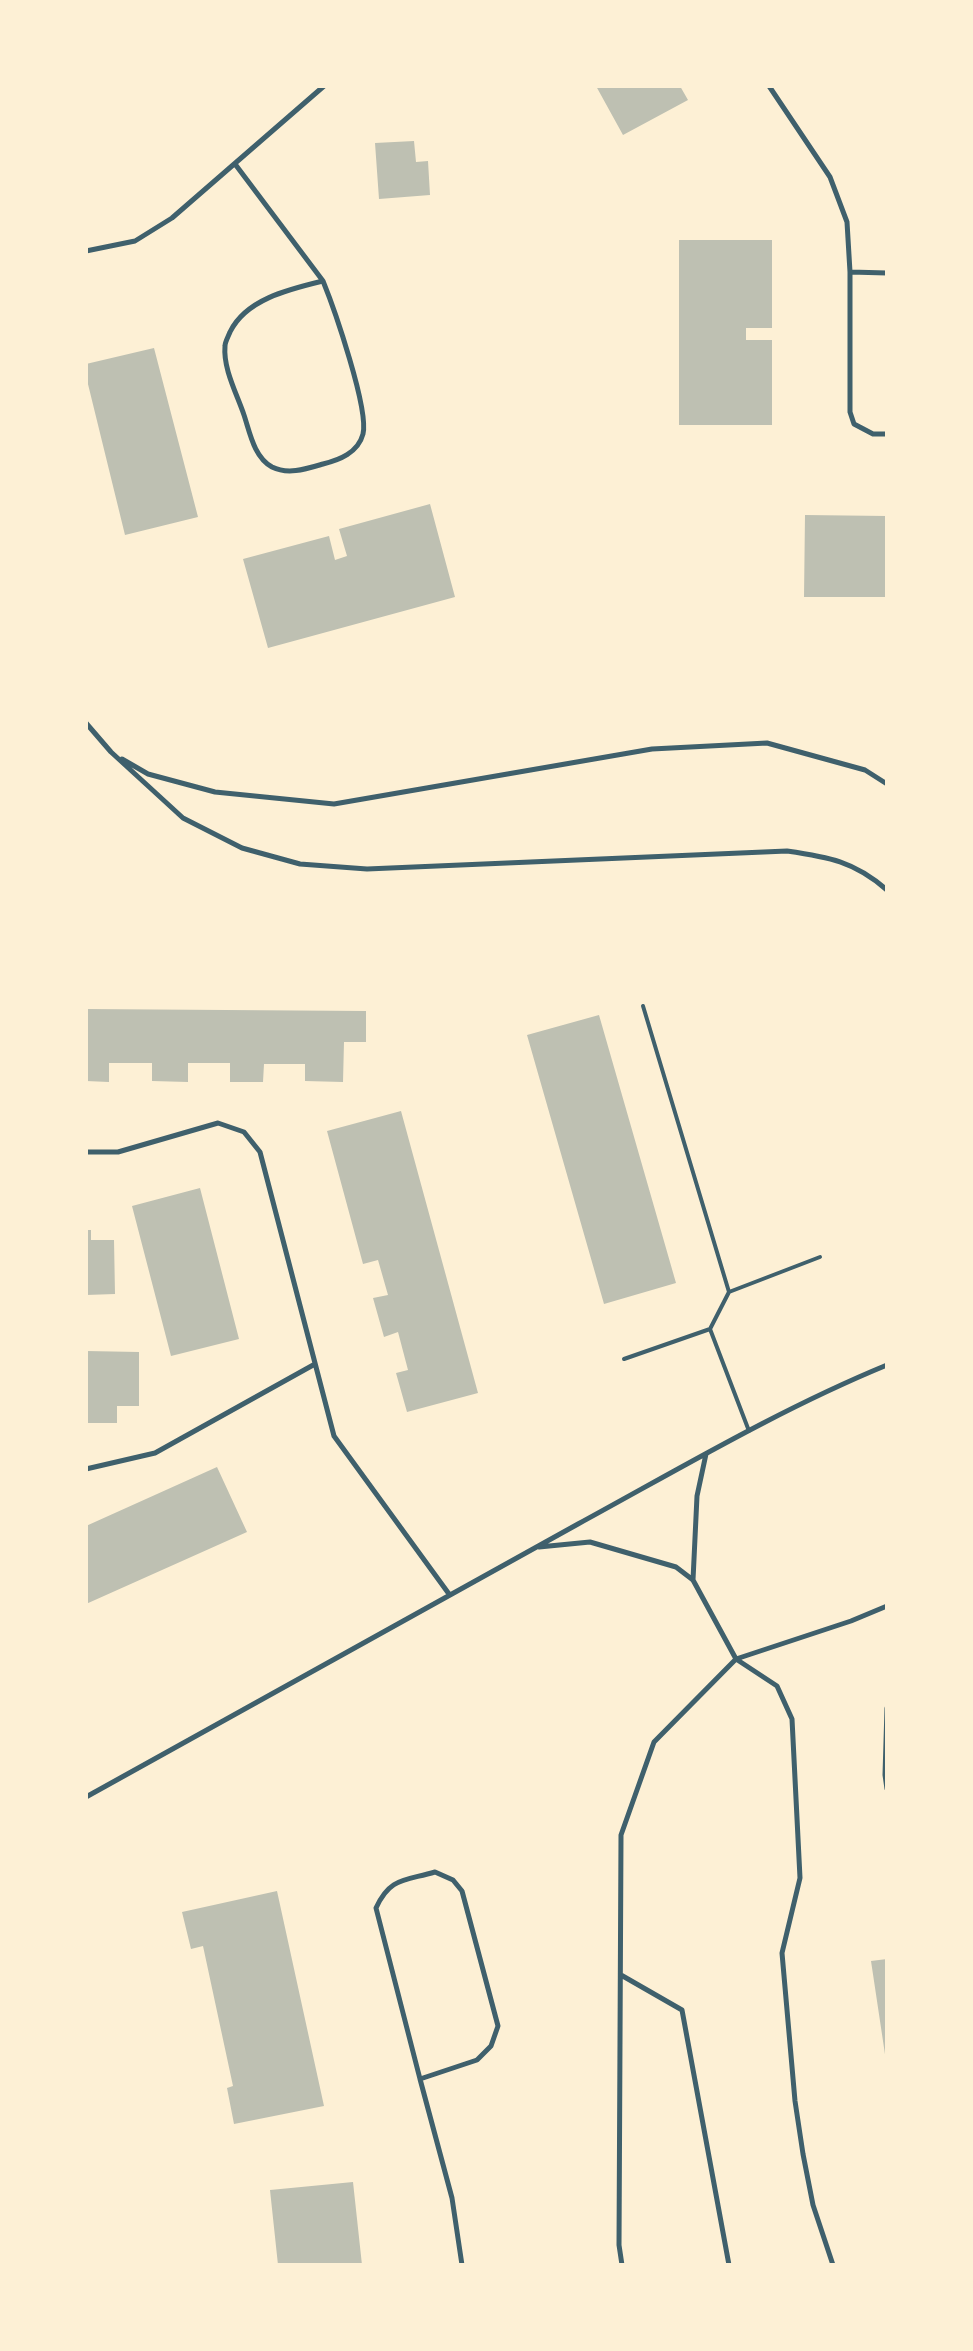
<!DOCTYPE html>
<style>
body{margin:0}
#map{position:relative;width:973px;height:2351px;overflow:hidden;background:#fdf0d5;font-family:Commissioner,sans-serif}
canvas{display:block}
.frame{position:absolute;inset:0;border:88px solid #fdf0d5;pointer-events:none}
</style>
<div id="map">
<canvas width="973" height="2351"></canvas>
<div class="frame"></div>
</div>
<script>
const c = document.querySelector('canvas').getContext('2d');
c.lineJoin = 'round';
function fill(path, color) { c.fillStyle = color; c.fill(path, 'evenodd'); }
function trace(path, color, width, dash) { c.strokeStyle = color; c.lineWidth = width; c.lineCap = dash ? 'butt' : 'round'; c.setLineDash(dash || []); c.stroke(path); }
fill(new Path2D(`
 M 596,86 L 680,86 L 688,100 L 623,135 Z
 M 414,141 L 416,162 L 428,161 L 430,195 L 379,199 L 375,143 Z
 M 679,240 L 772,240 L 772,328 L 746,328 L 746,340 L 772,340 L 772,425 L 679,425 Z
 M 154,348 L 198,517 L 125,535 L 86,376 L 86,364 Z
 M 430,504 L 455,597 L 268,648 L 243,559 L 329,536 L 335,560 L 347,556 L 339,529 Z
 M 805,515 L 887,516 L 887,597 L 804,597 Z
 M 86,1009 L 366,1011 L 366,1042 L 344,1042 L 343,1082 L 305,1081 L 305,1064 L 264,1064 L 263,1082 L 230,1082 L 230,1063 L 188,1063 L 188,1082 L 152,1081 L 152,1063 L 109,1063 L 109,1082 L 86,1081 Z
 M 599,1015 L 676,1283 L 604,1304 L 527,1035 Z
 M 401,1111 L 478,1393 L 407,1412 L 396,1373 L 408,1370 L 398,1332 L 384,1337 L 373,1298 L 388,1295 L 378,1260 L 363,1264 L 327,1131 Z
 M 200,1188 L 239,1339 L 171,1356 L 132,1206 Z
 M 86,1230 L 91,1230 L 91,1240 L 114,1240 L 115,1294 L 86,1295 Z
 M 86,1351 L 139,1352 L 139,1406 L 117,1406 L 117,1423 L 86,1423 Z
 M 217,1467 L 247,1532 L 86,1604 L 86,1526 Z
 M 277,1891 L 324,2106 L 234,2124 L 227,2088 L 233,2086 L 203,1946 L 191,1949 L 182,1912 Z
 M 887,1959 L 887,2061 L 886,2061 L 871,1961 Z
 M 353,2182 L 362,2265 L 278,2265 L 270,2190 Z`), '#bec0b2');
trace(new Path2D(`
 M 643,1006 L 729,1292 L 710,1329 L 749,1431
 M 729,1292 L 820,1257
 M 624,1359 L 710,1329`), '#3f606c', 4);
trace(new Path2D(`
 M 769,86 L 830,177 L 847,222 L 850,272
 M 235,164 L 323,281
 M 86,251 L 135,241 L 172,218 L 324,86
 M 887,273 L 850,272 L 850,412 L 854,424 L 873,434 L 887,434
 M 323,281 C 334,308 369,409 363,434 C 358,453 339,460 323,464 C 306,469 288,475 272,467 C 254,457 250,433 244,415 C 237,394 223,369 225,346 C 225,342 228,337 230,332 C 246,299 290,289 323,281 Z
 M 86,723 L 111,752 L 183,818 L 242,848 L 300,864 L 367,869 L 787,851 C 828,857 854,861 887,890
 M 122,759 L 148,774 L 215,792 L 334,804 L 652,749 L 767,743 L 865,770 L 887,784
 M 86,1152 L 118,1152 L 218,1123 L 244,1132 L 260,1152 L 334,1436 L 449,1594
 M 86,1469 L 155,1453 L 315,1364
 M 539,1547 L 590,1542 L 676,1567 L 693,1580 L 736,1659 L 777,1686 L 792,1719 L 800,1878 L 782,1953 L 795,2101 L 803,2154 L 813,2205 L 833,2265
 M 693,1580 L 697,1496 L 706,1454
 M 887,1708 L 885,1775 L 887,1789
 M 86,1797 C 250,1706 414,1615 578,1524 C 679,1469 780,1409 887,1365
 M 435,1872 L 453,1880 L 462,1891 L 498,2026 L 491,2046 L 477,2060 L 420,2079 L 376,1908 C 390,1877 405,1881 435,1872 Z
 M 621,1975 L 682,2010 L 729,2265
 M 420,2079 L 452,2198 L 462,2265
 M 622,2265 L 619,2245 L 621,1835 L 654,1742 L 736,1659 L 851,1621 L 887,1606`), '#3f606c', 5);
</script>
